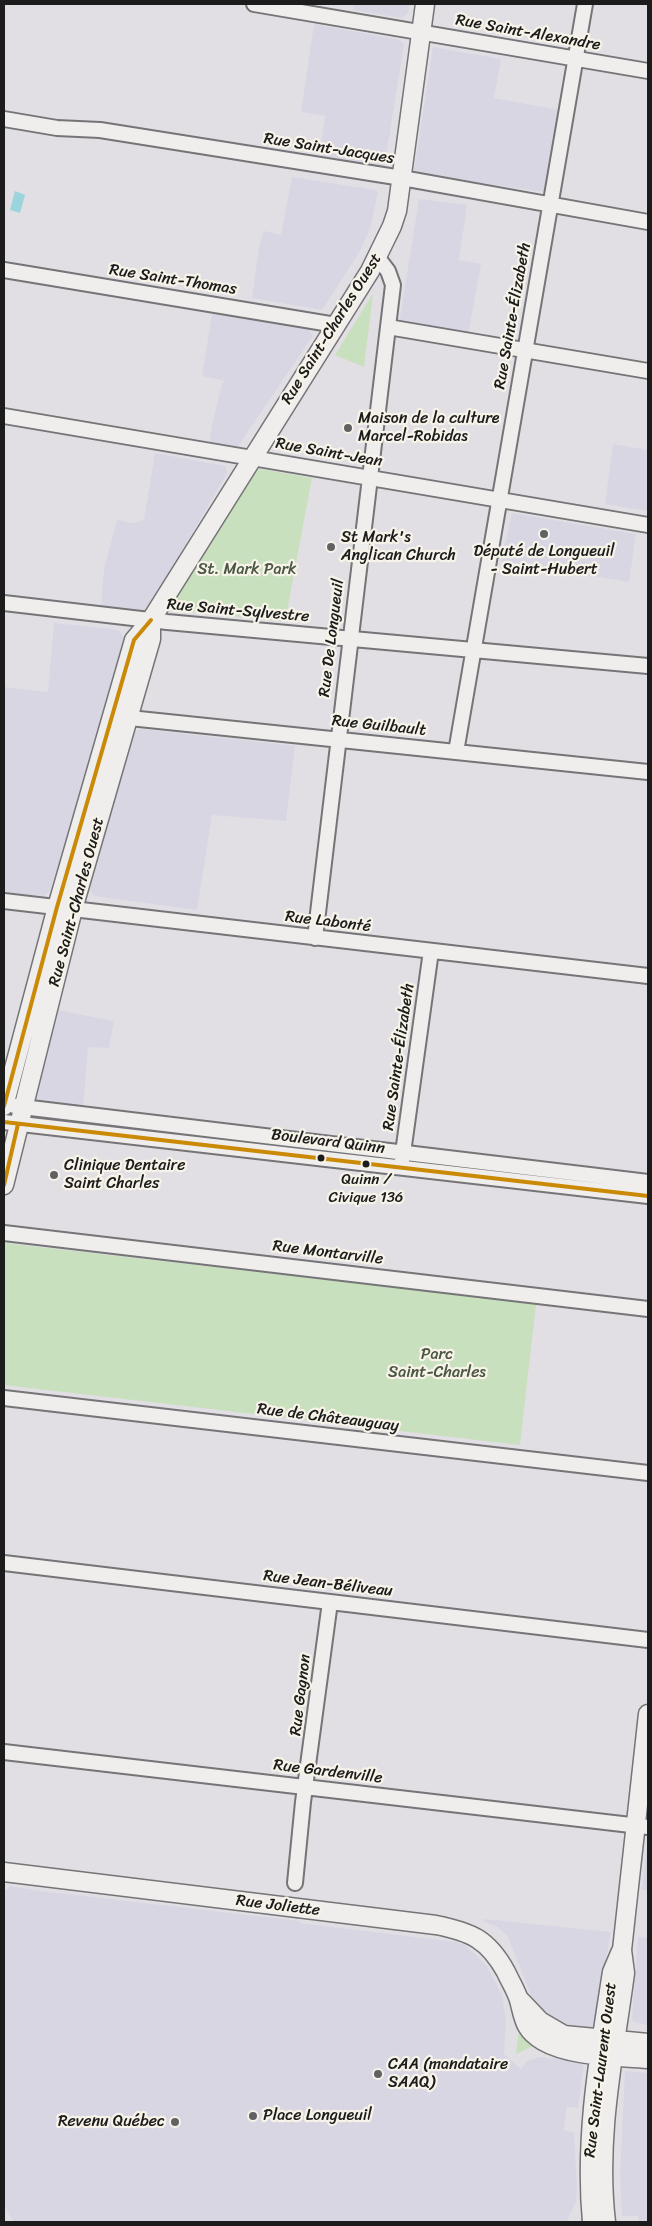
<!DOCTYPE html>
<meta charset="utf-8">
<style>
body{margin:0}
#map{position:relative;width:652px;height:2226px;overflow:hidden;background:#e1dfe4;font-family:Sriracha,sans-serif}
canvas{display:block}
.frame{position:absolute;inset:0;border:5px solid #1c1c1c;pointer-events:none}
</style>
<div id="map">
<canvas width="652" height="2226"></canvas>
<div class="frame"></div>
</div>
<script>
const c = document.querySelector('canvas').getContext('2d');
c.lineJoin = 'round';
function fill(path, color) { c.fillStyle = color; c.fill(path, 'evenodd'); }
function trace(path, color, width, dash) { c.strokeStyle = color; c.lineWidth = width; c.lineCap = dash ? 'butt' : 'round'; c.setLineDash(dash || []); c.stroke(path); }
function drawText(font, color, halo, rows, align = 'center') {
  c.font = font + ' Sriracha,sans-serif'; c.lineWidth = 4.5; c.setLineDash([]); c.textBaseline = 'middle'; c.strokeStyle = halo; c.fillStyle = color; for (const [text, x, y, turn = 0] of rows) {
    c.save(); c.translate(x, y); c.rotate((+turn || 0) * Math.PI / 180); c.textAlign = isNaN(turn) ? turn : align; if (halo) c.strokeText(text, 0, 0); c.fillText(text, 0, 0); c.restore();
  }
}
fill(new Path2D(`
 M 354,4 L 410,4 L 408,13 L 402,18 L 353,10 Z
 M 314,24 L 400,40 L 404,45 L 384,169 L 319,157 L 325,116 L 301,112 Z
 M 433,47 L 501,59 L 494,98 L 559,110 L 545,192 L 421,175 L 414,170 Z
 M 292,177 L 375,190 L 378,192 L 370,229 L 359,253 L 322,310 L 252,298 L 259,247 L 264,231 L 281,235 Z
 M 419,199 L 467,205 L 459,260 L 481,264 L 468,335 L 399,324 Z
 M 212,314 L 276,322 L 308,329 L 313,336 L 236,449 L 209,445 L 212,425 L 222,384 L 225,381 L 202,376 Z
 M 613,444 L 648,450 L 648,511 L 605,504 Z
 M 155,453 L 225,466 L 227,474 L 146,611 L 101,605 L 104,569 L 117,520 L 132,523 L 144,520 Z
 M 512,513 L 636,534 L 629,582 L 501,561 Z
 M 54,623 L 112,629 L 120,631 L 125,640 L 50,891 L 44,896 L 4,892 L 4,687 L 48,692 Z
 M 140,729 L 295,746 L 286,821 L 212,815 L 197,910 L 94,896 L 90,890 L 133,733 Z
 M 57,1010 L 114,1021 L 109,1048 L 88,1047 L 83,1108 L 40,1102 L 34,1096 Z
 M 648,1837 L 648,1890 L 642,1890 Z
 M 9,1886 L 40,1891 L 300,1921 L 300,1923 L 457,1942 L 466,1946 L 487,1966 L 502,1995 L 506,2020 L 504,2054 L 521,2069 L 527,2061 L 540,2057 L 581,2062 L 584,2065 L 578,2108 L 567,2107 L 566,2112 L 564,2131 L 574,2132 L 577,2188 L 576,2202 L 568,2218 L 569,2222 L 14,2222 L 4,2206 L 4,1889 L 8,1889 Z
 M 484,1919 L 611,1932 L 593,2028 L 565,2024 L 564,2028 L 536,2008 L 508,1937 L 498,1927 L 483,1921 Z
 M 638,1937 L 648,1938 L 648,2025 L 633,2022 L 632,2018 Z
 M 625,2071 L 648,2073 L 648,2222 L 639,2222 L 638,2216 L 622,2216 L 620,2175 Z`), '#d9d6e3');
fill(new Path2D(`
 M 372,295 L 373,295 L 364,367 L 335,355 Z
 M 254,468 L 312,478 L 285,622 L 184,611 L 175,596 Z
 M 4,1243 L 536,1304 L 520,1445 L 4,1385 Z
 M 519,2030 L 533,2046 L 516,2054 Z`), '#c9e0be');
fill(new Path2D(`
 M 15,191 L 25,195 L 20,213 L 10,210 Z`), '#9cd4dd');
const minor = new Path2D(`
 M 254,4 L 648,71
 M 4,119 L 57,128 L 100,130 L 402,178 L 648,222
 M 4,270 L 336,325
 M 388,327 L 648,371
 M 4,416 L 648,525
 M 4,603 L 167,622 L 648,666
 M 120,717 L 648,772
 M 456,752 L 585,4
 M 4,901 L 648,976
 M 315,938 L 393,285 L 388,271 L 378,258
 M 14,1106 L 648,1182
 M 4,1122 L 648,1196
 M 402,1160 L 431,951
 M 4,1233 L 648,1309
 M 4,1398 L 648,1473
 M 4,1563 L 648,1640
 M 4,1752 L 648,1827
 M 295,1883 L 303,1802 L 330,1602`);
const tertiary = new Path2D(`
 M 4,1106 L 57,907 L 134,640 L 151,620 L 370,271 L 392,226 L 397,211 L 425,4
 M 4,1185 L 73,909 L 151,639 L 151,620
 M 4,1872 L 436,1925 C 471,1932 488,1939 506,1972 C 510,1981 516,1990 519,2000 C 524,2019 524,2030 543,2041 C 570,2057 617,2056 648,2059
 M 520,2000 L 540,2021 L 564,2035 L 648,2043
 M 592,2222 C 584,2138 599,2055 612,1972 L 621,1951
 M 606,2222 C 596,2138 614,2056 625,1973 L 622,1950 L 648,1714`);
trace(minor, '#757476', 18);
trace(tertiary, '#757476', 21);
trace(minor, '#efeeec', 14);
trace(tertiary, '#efeeec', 18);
trace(new Path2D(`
 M 4,1106 L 57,907 L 134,640 L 151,620
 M 4,1122 L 648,1196
 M 4,1185 L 18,1124`), '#cb8a06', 4);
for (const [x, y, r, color] of [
 [348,428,5,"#616062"],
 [544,534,5,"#616062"],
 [331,547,5,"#616062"],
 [321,1158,4.5,"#1c1c1c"],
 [366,1164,4.5,"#1c1c1c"],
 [54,1175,5,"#616062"],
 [378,2074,5,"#616062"],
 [253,2116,5,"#616062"],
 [175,2122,5,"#616062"]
]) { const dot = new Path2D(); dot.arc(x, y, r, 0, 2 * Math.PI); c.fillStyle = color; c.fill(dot); trace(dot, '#f7f3e8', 2); }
drawText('15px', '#1c1c1c', '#f7f3e8', [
 ["Quinn /",366,1180],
 ["Civique 136",366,1198]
]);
drawText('16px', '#1c1c1c', '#f7f3e8', [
 ["Rue Saint-Alexandre",528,33,10],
 ["Rue Saint-Jacques",329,149,9],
 ["Rue Saint-Thomas",173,280,9],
 ["Rue Sainte-Élizabeth",513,316,-80],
 ["Rue Saint-Charles Ouest",332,329,-58],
 ["Rue Saint-Jean",329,453,10],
 ["Rue Saint-Sylvestre",238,611,5],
 ["Rue De Longueuil",332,638,-83],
 ["Rue Guilbault",379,726,6],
 ["Rue Saint-Charles Ouest",77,902,-75],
 ["Rue Labonté",328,922,7],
 ["Rue Sainte-Élizabeth",399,1057,-82],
 ["Boulevard Quinn",328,1142,7],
 ["Rue Montarville",328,1253,7],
 ["Rue de Châteauguay",328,1418,7],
 ["Rue Jean-Béliveau",328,1584,7],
 ["Rue Gagnon",301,1695,-83],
 ["Rue Gardenville",328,1772,7],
 ["Rue Joliette",278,1906,7],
 ["Rue Saint-Laurent Ouest",601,2070,-83]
]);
drawText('16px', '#1c1c1c', '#f7f3e8', [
 ["Maison de la culture",358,419],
 ["Marcel-Robidas",358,437],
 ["St Mark's",341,538],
 ["Anglican Church",341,556],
 ["Député de Longueuil",544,552,"center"],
 ["- Saint-Hubert",544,570,"center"],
 ["Clinique Dentaire",64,1166],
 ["Saint Charles",64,1184],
 ["CAA (mandataire",388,2065],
 ["SAAQ)",388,2083],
 ["Place Longueuil",263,2116],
 ["Revenu Québec",165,2122,"right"]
], 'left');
drawText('16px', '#4a5743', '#f7f3e8', [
 ["St. Mark Park",247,570],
 ["Parc",437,1355],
 ["Saint-Charles",437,1373]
]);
</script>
